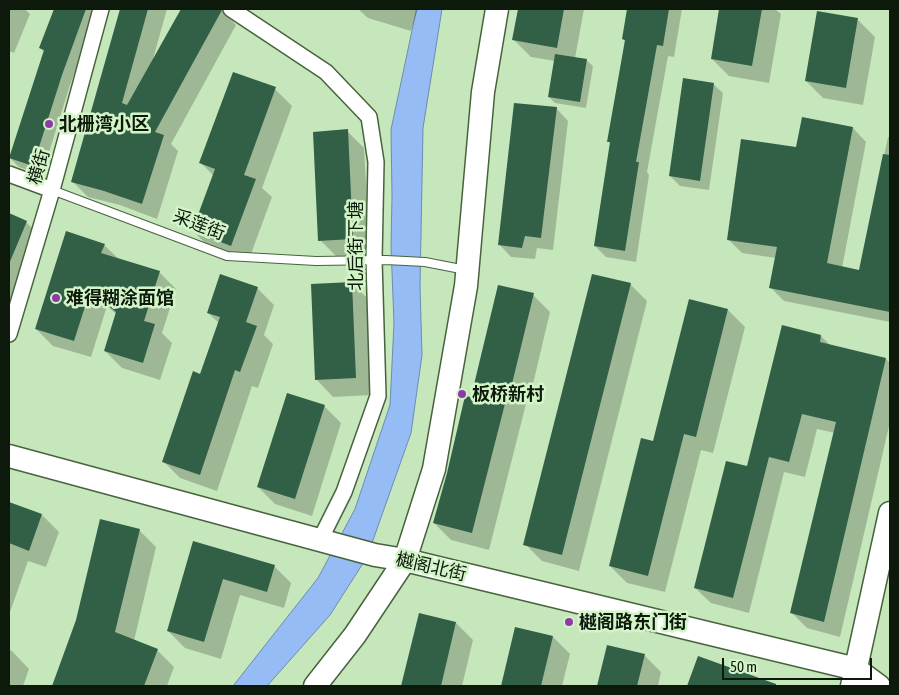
<!DOCTYPE html>
<meta charset="utf-8">
<style>
body{margin:0}
#map{position:relative;width:899px;height:695px;overflow:hidden;background:#c6e7bc;font-family:"Asap Condensed",sans-serif}
canvas{display:block}
.frame{position:absolute;inset:0;border:10px solid #0d190a;pointer-events:none}
.scale{position:absolute;left:722px;top:658px;width:150px;height:22px;box-sizing:border-box;border:2px solid #0d190a;border-top:0;padding-left:6px;font-size:15px;line-height:18px;white-space:nowrap;color:#0d190a;-webkit-text-stroke:4px #d3f4c8;paint-order:stroke}
</style>
<div id="map">
<canvas width="899" height="695"></canvas>
<div class="frame"></div>
<div class="scale">50 m</div>
</div>
<script>
const c = document.querySelector('canvas').getContext('2d');
c.lineJoin = 'round';
function fill(path, color) { c.fillStyle = color; c.fill(path, 'evenodd'); }
function trace(path, color, width, dash) { c.strokeStyle = color; c.lineWidth = width; c.lineCap = dash ? 'butt' : 'round'; c.setLineDash(dash || []); c.stroke(path); }
function drawText(font, color, halo, rows, align = 'center') {
  c.font = font + ' "Asap Condensed","Noto Sans SC",sans-serif'; c.lineWidth = 5; c.setLineDash([]); c.textBaseline = 'middle'; c.strokeStyle = halo; c.fillStyle = color; for (const [text, x, y, turn = 0] of rows) {
    c.save(); c.translate(x, y); c.rotate((+turn || 0) * Math.PI / 180); c.textAlign = isNaN(turn) ? turn : align; if (halo) c.strokeText(text, 0, 0); c.fillText(text, 0, 0); c.restore();
  }
}
const water = new Path2D(`
 M 417,9 L 442,9 L 423,128 L 420,287 L 422,355 L 411,433 L 367,557 L 330,615 L 267,686 L 233,686 L 318,578 L 355,509 L 390,405 L 394,323 L 391,247 L 392,196 L 391,130 Z`);
fill(water, '#95bcf5');
trace(water, '#6c8bae', 1);
fill(new Path2D(`
 M 9,9 L 25,9 L 30,14 L 14,53 L 9,51 Z
 M 55,9 L 98,9 L 70,85 L 42,175 L 19,167 L 10,158 L 44,52 L 40,48 Z
 M 122,9 L 167,9 L 153,59 L 154,59 L 182,9 L 220,9 L 236,25 L 171,144 L 178,151 L 157,219 L 120,205 L 88,197 L 73,182 Z
 M 358,9 L 418,9 L 411,31 L 368,18 Z
 M 519,9 L 584,9 L 575,58 L 586,60 L 593,66 L 586,108 L 555,103 L 549,97 L 555,61 L 531,57 L 514,40 Z
 M 628,9 L 682,9 L 674,57 L 668,56 L 647,172 L 649,175 L 636,262 L 606,257 L 595,246 L 611,144 L 608,141 L 626,42 L 623,39 Z
 M 721,9 L 775,9 L 781,14 L 769,83 L 729,76 L 712,59 Z
 M 858,20 L 875,37 L 863,105 L 823,98 L 806,81 Z
 M 713,84 L 723,93 L 709,190 L 680,186 L 670,176 Z
 M 275,89 L 292,106 L 262,188 L 272,197 L 248,262 L 210,248 L 193,231 L 214,176 L 201,163 Z
 M 556,108 L 568,121 L 553,250 L 537,248 L 535,259 L 511,257 L 499,244 Z
 M 853,128 L 866,142 L 842,268 L 860,271 L 888,137 L 890,137 L 890,322 L 784,301 L 770,287 L 776,258 L 742,253 L 728,239 L 797,148 Z
 M 347,131 L 364,148 L 370,256 L 337,257 L 320,240 Z
 M 9,215 L 26,222 L 39,235 L 9,306 Z
 M 104,245 L 120,260 L 159,272 L 176,289 L 162,333 L 172,343 L 160,380 L 122,368 L 105,351 L 116,314 L 107,306 L 91,357 L 53,346 L 36,329 Z
 M 352,283 L 369,300 L 372,395 L 333,397 L 316,379 Z
 M 630,284 L 647,301 L 579,571 L 542,561 L 525,544 Z
 M 257,288 L 274,305 L 264,335 L 273,344 L 258,388 L 252,386 L 217,491 L 180,478 L 163,461 L 201,375 L 219,323 L 208,313 Z
 M 533,295 L 550,312 L 529,401 L 527,400 L 489,550 L 451,540 L 434,523 L 472,399 Z
 M 728,310 L 745,327 L 713,453 L 701,450 L 665,592 L 627,583 L 610,566 L 654,443 Z
 M 821,336 L 831,346 L 886,359 L 890,363 L 890,422 L 840,637 L 807,628 L 791,612 L 835,433 L 817,429 L 805,477 L 784,472 L 749,613 L 711,603 L 695,588 L 748,467 Z
 M 324,406 L 341,423 L 312,516 L 275,504 L 258,487 Z
 M 9,503 L 42,515 L 59,532 L 46,567 L 28,561 L 9,615 Z
 M 139,530 L 156,547 L 134,641 L 157,650 L 174,667 L 167,686 L 53,686 L 77,620 Z
 M 194,543 L 274,566 L 291,583 L 284,608 L 240,595 L 221,659 L 185,648 L 168,631 Z
 M 420,615 L 456,623 L 473,640 L 462,686 L 403,686 Z
 M 516,628 L 553,637 L 570,654 L 562,686 L 503,686 Z
 M 608,647 L 644,655 L 661,672 L 658,686 L 598,686 Z
 M 9,650 L 12,651 L 29,669 L 23,686 L 9,686 Z
 M 699,657 L 778,686 L 688,686 Z`), '#0003');
fill(new Path2D(`
 M 54,9 L 86,9 L 62,75 L 33,166 L 9,158 L 44,50 L 39,48 Z
 M 120,9 L 148,9 L 122,103 L 127,105 L 181,9 L 222,9 L 222,10 L 155,132 L 164,135 L 142,204 L 104,191 L 71,182 Z
 M 518,9 L 564,9 L 557,48 L 512,40 Z
 M 627,9 L 669,9 L 663,46 L 657,45 L 636,162 L 639,162 L 625,251 L 594,246 L 610,142 L 607,142 L 625,40 L 622,39 Z
 M 719,9 L 762,9 L 752,66 L 711,59 Z
 M 817,11 L 858,18 L 846,88 L 805,81 Z
 M 555,54 L 587,59 L 580,102 L 548,97 Z
 M 233,72 L 276,87 L 244,175 L 256,179 L 231,246 L 192,231 L 215,169 L 199,163 Z
 M 683,78 L 714,83 L 700,181 L 669,176 Z
 M 514,103 L 557,107 L 541,238 L 525,236 L 522,248 L 498,245 Z
 M 802,117 L 853,127 L 827,263 L 859,270 L 883,154 L 890,155 L 890,312 L 769,288 L 777,247 L 727,240 L 741,139 L 796,147 Z
 M 348,129 L 353,239 L 318,241 L 313,132 Z
 M 9,213 L 27,221 L 9,264 Z
 M 66,231 L 105,244 L 101,253 L 160,271 L 144,321 L 155,324 L 143,363 L 104,351 L 116,312 L 90,291 L 74,341 L 35,329 Z
 M 220,274 L 258,287 L 246,322 L 257,326 L 240,372 L 235,370 L 200,475 L 162,462 L 193,371 L 200,374 L 220,317 L 207,313 Z
 M 592,274 L 631,283 L 562,555 L 523,545 Z
 M 352,282 L 356,378 L 315,380 L 311,284 Z
 M 498,285 L 534,293 L 512,384 L 510,384 L 472,533 L 433,523 L 447,473 L 465,396 L 471,397 Z
 M 689,299 L 728,309 L 696,437 L 684,434 L 648,576 L 609,566 L 641,438 L 653,441 Z
 M 782,325 L 821,335 L 820,342 L 886,358 L 824,622 L 790,613 L 836,422 L 802,414 L 789,462 L 769,457 L 733,598 L 694,588 L 726,461 L 747,466 Z
 M 287,393 L 325,405 L 295,499 L 257,487 Z
 M 9,502 L 42,514 L 29,551 L 9,543 Z
 M 100,519 L 140,529 L 115,632 L 158,649 L 144,686 L 52,686 L 76,620 Z
 M 193,541 L 275,565 L 267,592 L 223,579 L 204,642 L 167,631 Z
 M 419,613 L 456,622 L 441,686 L 401,686 Z
 M 515,627 L 553,636 L 541,686 L 501,686 Z
 M 607,645 L 645,654 L 637,686 L 597,686 Z
 M 698,656 L 776,684 L 776,686 L 687,686 Z`), '#316047');
const lane = new Path2D(`
 M 52,190 L 227,256 L 316,261 L 386,260 L 425,262 L 466,270`);
const street = new Path2D(`
 M 231,9 L 326,72 L 369,117 L 376,162 L 374,260 L 378,396 L 344,492 L 320,540
 M 9,174 L 52,190
 M 9,334 L 52,190 L 101,9`);
const secondary = new Path2D(`
 M 9,456 L 375,555 L 405,560 L 856,669 L 879,686
 M 315,686 L 355,635 L 405,560 L 434,469 L 466,286 L 483,92 L 497,9
 M 852,686 L 890,513`);
trace(lane, '#47633d', 10);
trace(street, '#47633d', 18);
trace(secondary, '#47633d', 25);
trace(lane, '#fff', 8);
trace(street, '#fff', 15);
trace(secondary, '#fff', 22);
for (const [x, y, r, color] of [
 [49,124,5,"#903aa7"],
 [56,298,5,"#903aa7"],
 [462,394,5,"#903aa7"],
 [569,622,5,"#903aa7"]
]) { const dot = new Path2D(); dot.arc(x, y, r, 0, 2 * Math.PI); c.fillStyle = color; c.fill(dot); trace(dot, '#d3f4c8', 2); }
drawText('bold 18px', '#0d190a', '#d3f4c8', [
 ["北栅湾小区",59,124],
 ["难得糊涂面馆",66,298],
 ["板桥新村",472,394],
 ["樾阁路东门街",579,622]
], 'left');
drawText('18px', '#0d190a', '#d3f4c8', [
 ["横街",39,167,-74],
 ["采莲街",199,225,21],
 ["北后街下塘",356,246,-90],
 ["樾阁北街",431,567,13]
]);
</script>
